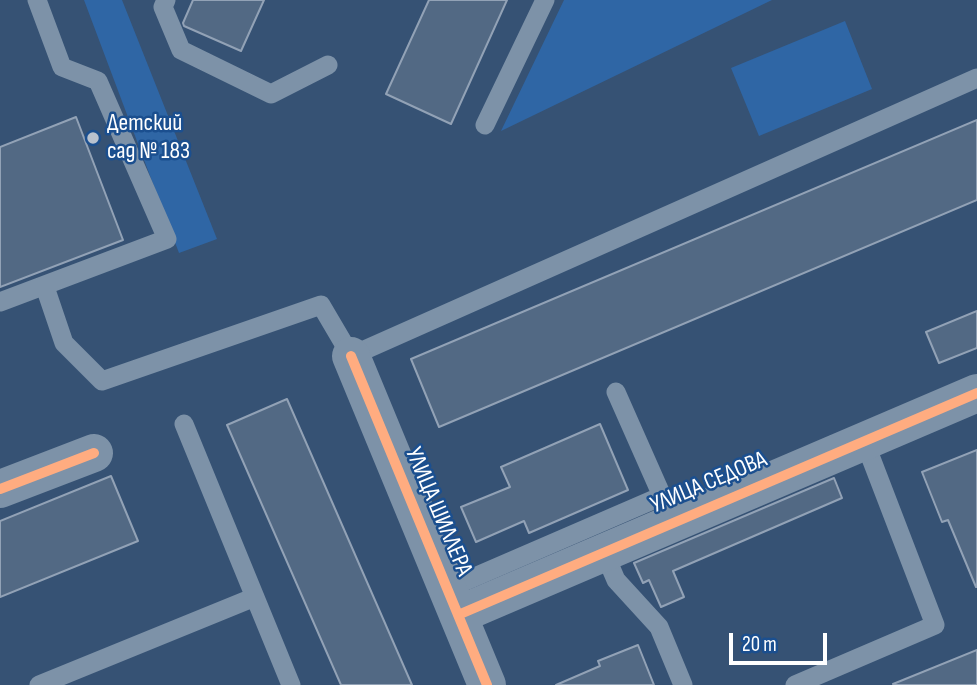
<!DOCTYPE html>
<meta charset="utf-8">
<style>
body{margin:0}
#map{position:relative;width:977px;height:685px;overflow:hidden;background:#365274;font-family:"Sofia Sans Condensed",sans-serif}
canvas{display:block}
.scale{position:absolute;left:729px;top:633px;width:98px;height:32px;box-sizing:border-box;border:4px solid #fff;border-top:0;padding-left:9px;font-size:21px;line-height:24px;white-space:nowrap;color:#fff;-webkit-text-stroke:5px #1b4f8f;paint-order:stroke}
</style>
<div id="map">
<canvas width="977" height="685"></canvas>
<div class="scale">20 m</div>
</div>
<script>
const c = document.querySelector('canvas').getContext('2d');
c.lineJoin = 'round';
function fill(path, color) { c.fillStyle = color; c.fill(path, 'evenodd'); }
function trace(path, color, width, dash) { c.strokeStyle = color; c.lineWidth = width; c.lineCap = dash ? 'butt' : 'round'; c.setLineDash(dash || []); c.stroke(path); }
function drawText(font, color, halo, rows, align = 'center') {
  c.font = font + ' "Sofia Sans Condensed",sans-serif'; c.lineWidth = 5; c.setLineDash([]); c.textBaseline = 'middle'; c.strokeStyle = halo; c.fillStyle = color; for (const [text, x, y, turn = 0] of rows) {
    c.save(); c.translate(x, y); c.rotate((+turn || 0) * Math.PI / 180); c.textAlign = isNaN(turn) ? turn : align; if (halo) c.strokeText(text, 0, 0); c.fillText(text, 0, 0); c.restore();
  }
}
fill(new Path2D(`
 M 84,0 L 122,0 L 217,239 L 179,253 Z
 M 564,0 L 772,0 L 501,131 Z
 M 845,21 L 872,89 L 759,136 L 731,68 Z`), '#2f66a5');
const building = new Path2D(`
 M 193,0 L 264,0 L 241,51 L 184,26 L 183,23 Z
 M 429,0 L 507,0 L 451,124 L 386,94 Z
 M 76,117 L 123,240 L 0,287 L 0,147 Z
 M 977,120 L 977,200 L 439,427 L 411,359 Z
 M 977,311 L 977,348 L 939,363 L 926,332 Z
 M 287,399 L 412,685 L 341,685 L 227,425 Z
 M 600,424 L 628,490 L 529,533 L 524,521 L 476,542 L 461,507 L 510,487 L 501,467 Z
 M 977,450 L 977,587 L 976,587 L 948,520 L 942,522 L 922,472 Z
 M 111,476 L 138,541 L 0,597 L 0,521 Z
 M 834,478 L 842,498 L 673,571 L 684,597 L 661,607 L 649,580 L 643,583 L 634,563 Z
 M 638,645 L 654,685 L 556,685 L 600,666 L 598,661 Z
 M 977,650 L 977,685 L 894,685 L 893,684 Z`);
fill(building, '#526984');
trace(building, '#92a2b6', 2);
trace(new Path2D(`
 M 166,0 L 163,7 L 181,50 L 271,94 L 328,65
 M 485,125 L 545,0
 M 45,287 L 64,343 L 102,381 L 321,305 L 351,356 L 977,78
 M 0,302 L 167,239 L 98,81 L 62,67 L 37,0
 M 184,424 L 291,685
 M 604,552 L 616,580 L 659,627 L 683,685
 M 447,589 L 662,496 L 616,392
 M 39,685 L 255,597
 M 795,685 L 935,625 L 864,440`), '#7d92a8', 19);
trace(new Path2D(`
 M 351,356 L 487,685
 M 0,489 L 94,453
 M 458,615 L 977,393`), '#7d92a8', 38);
trace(new Path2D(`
 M 351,356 L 487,685
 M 0,489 L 94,453
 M 458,615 L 977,393`), '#ffac80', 10);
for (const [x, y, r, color] of [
 [93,138,7,"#b9c2ce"]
]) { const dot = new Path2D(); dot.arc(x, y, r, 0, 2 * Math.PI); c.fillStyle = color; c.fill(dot); trace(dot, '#1b4f8f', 2.5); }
drawText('24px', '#fff', '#1b4f8f', [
 ["Детский",107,124],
 ["сад № 183",107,152]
], 'left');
drawText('24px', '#fff', '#1b4f8f', [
 ["УЛИЦА СЕДОВА",709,483,-23],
 ["УЛИЦА ШИЛЛЕРА",438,512,67]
]);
</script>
